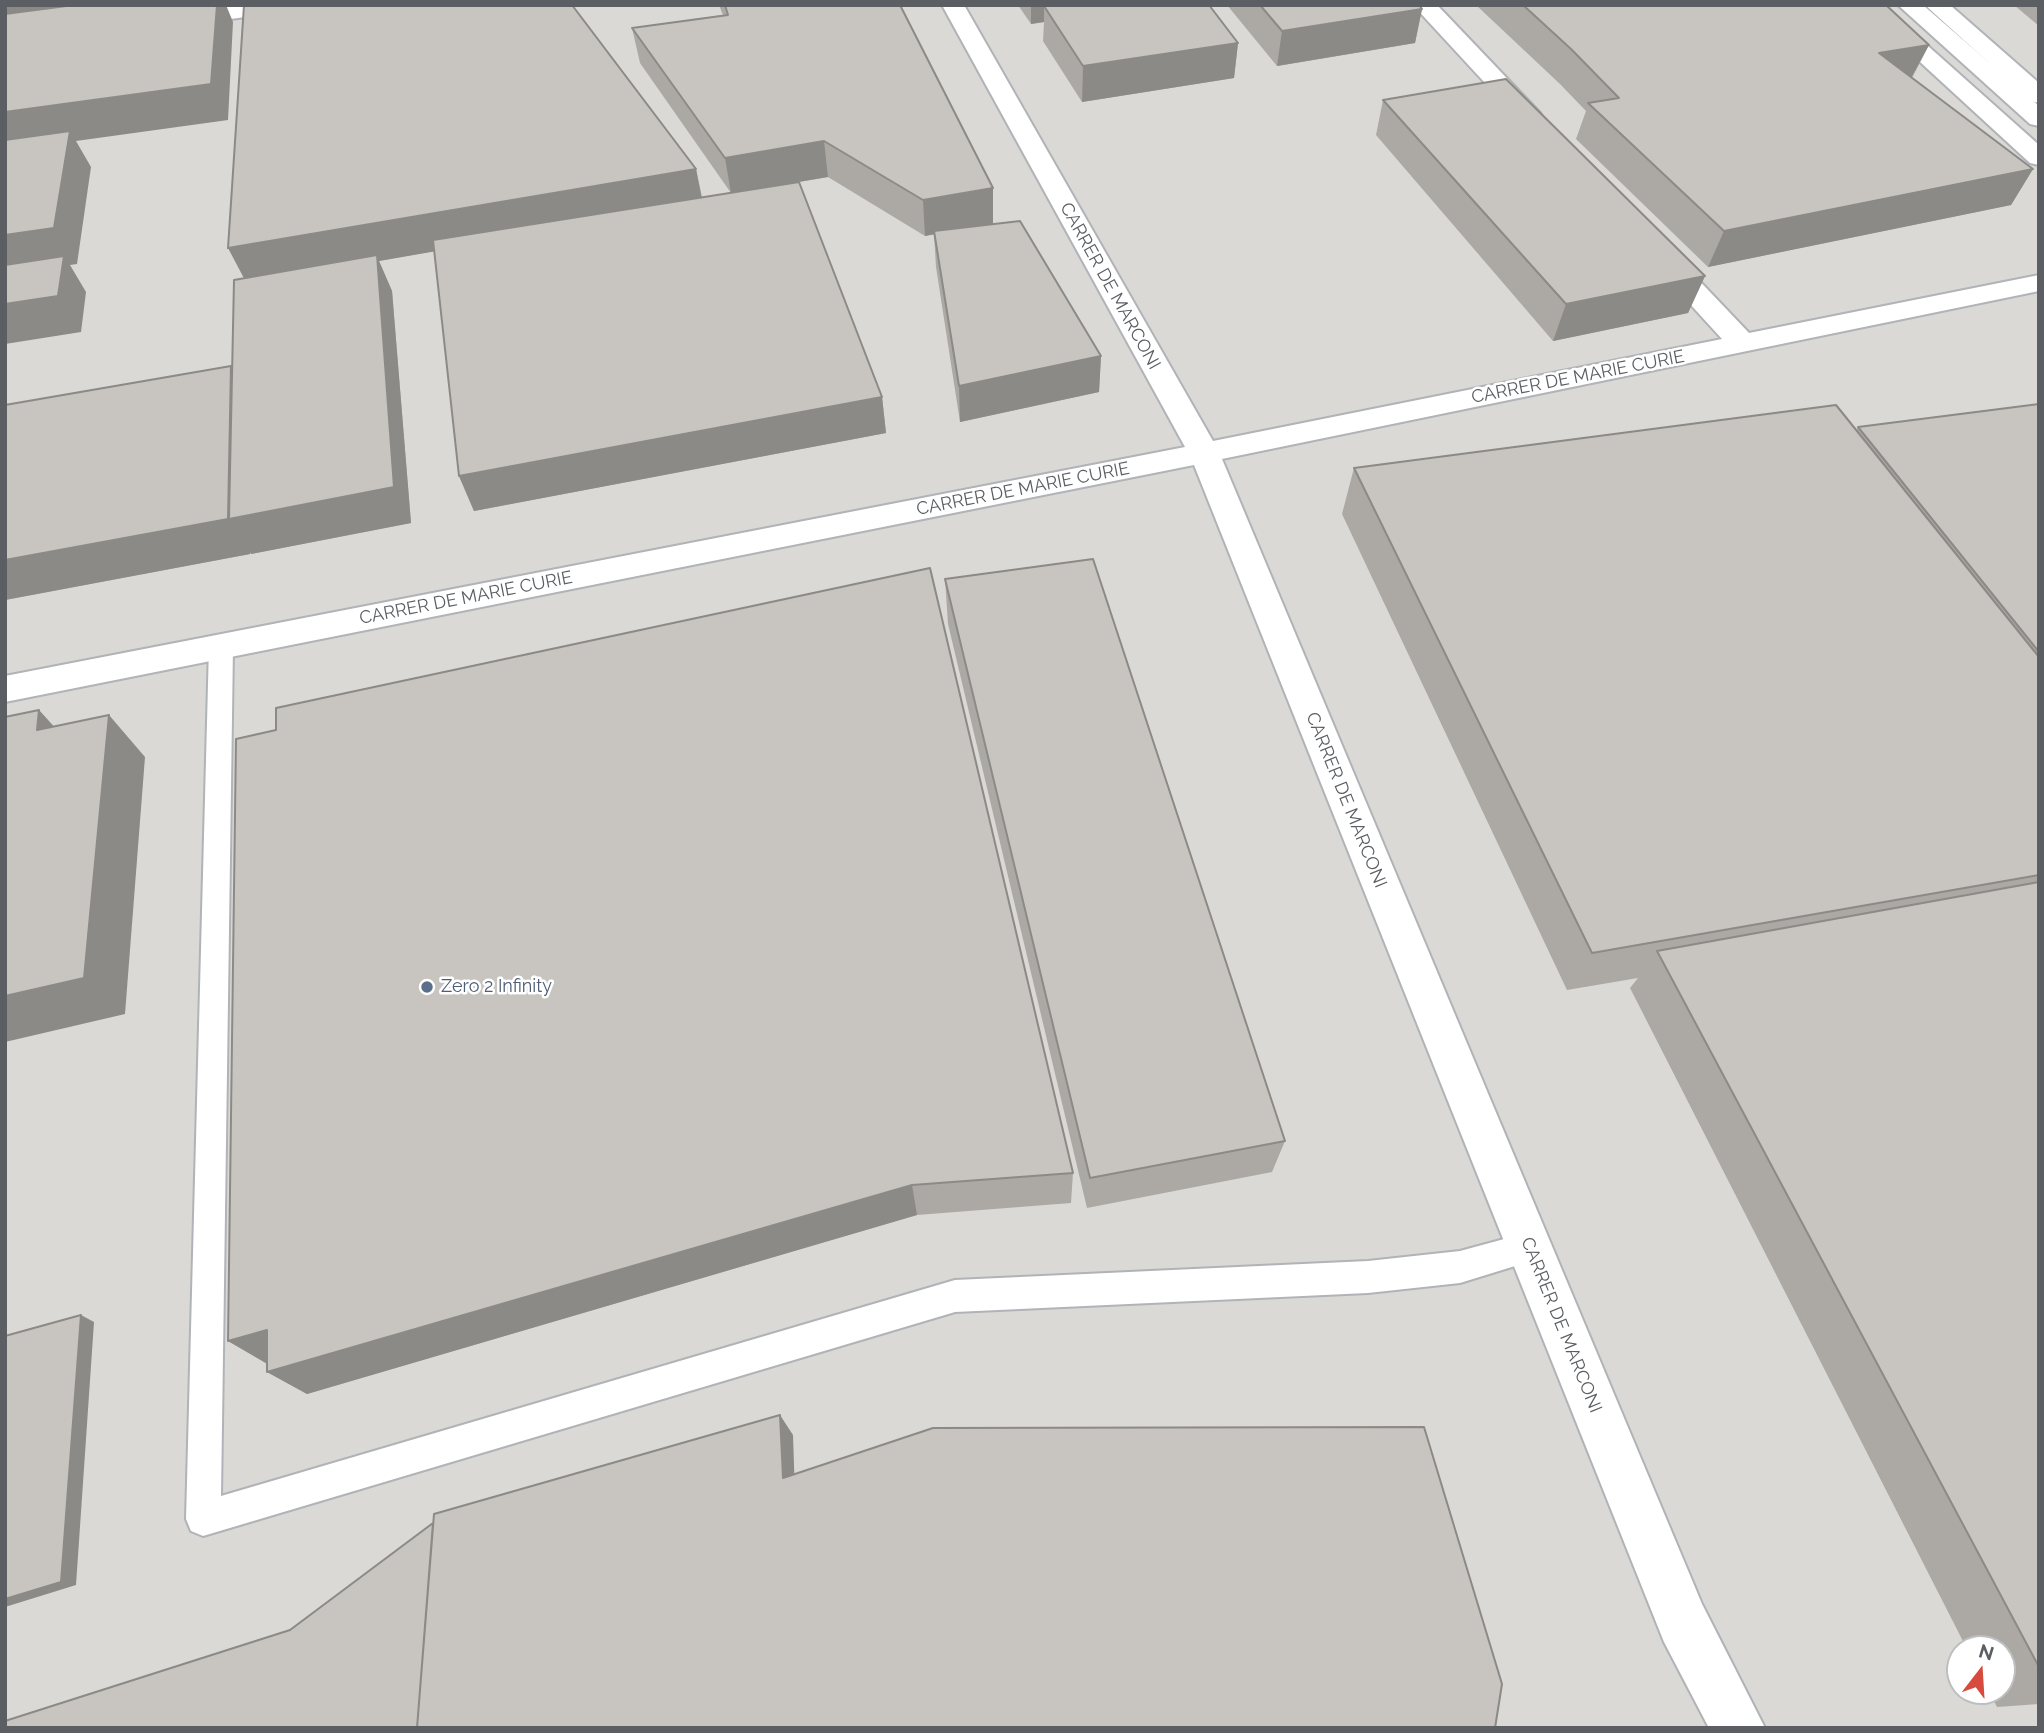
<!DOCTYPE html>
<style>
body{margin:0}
#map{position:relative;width:2044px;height:1733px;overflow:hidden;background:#eceae3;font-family:Raleway,sans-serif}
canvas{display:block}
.frame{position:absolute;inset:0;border:7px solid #5b5e62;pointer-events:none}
.north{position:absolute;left:1946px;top:1635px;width:70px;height:70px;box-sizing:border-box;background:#fff;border:2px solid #bdbfc0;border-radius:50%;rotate:17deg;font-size:19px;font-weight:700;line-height:28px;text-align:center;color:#5b5e62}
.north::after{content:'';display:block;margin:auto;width:24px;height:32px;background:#d74a3e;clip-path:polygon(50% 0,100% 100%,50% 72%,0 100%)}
</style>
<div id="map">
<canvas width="2044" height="1733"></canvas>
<div class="frame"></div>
<div class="north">N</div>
</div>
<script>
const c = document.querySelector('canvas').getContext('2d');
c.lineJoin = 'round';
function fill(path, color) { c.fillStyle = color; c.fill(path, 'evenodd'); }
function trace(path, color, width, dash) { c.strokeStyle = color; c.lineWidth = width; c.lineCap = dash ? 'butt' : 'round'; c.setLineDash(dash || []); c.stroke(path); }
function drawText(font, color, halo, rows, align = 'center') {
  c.font = font + ' Raleway,sans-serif'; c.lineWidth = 5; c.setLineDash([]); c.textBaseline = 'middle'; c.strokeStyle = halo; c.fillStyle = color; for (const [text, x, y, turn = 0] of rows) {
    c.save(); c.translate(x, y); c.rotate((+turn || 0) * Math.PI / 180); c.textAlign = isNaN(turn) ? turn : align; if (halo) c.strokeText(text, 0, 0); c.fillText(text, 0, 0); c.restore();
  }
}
fill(new Path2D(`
 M 5,5 L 2039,5 L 2039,1728 L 5,1728 ZM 1960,1649 L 2002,1649 L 2002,1691 L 1960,1691 Z`), '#dbd9d5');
const service = new Path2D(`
 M 221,637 L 229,640 L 233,646 L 221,1496 L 955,1280 L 1368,1261 L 1460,1251 L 1530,1232 L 1541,1236 L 1546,1247 L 1541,1258 L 1460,1283 L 1368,1293 L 955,1312 L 203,1536 L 191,1531 L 186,1519 L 209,646 L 213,640 Z`);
const pedestrian = new Path2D(`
 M 1898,5 L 1923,5 L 2039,106 L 2039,126 L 2030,124 Z`);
const minor = new Path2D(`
 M 231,5 L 295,5 L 292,10 L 284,12 L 177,26 L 169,24 L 166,19 L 169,14 L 177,12 Z
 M 942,5 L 964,5 L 1213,441 L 1722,339 L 1647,257 L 1651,251 L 1661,249 L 1671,251 L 1749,333 L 2039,275 L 2039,291 L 1222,459 L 1702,1604 L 1765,1728 L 1709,1728 L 1664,1642 L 1194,465 L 5,702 L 5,676 L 1185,447 Z
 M 1413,5 L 1437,5 L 1540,113 L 1543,118 L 1540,123 L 1531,125 L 1522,123 Z`);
const tertiary = new Path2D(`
 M 1858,5 L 1882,5 L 2039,145 L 2039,165 L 2030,163 Z
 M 1925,5 L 1950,5 L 2039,83 L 2039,103 L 2031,101 Z`);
trace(service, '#b0b3b7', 4);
trace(pedestrian, '#b0b3b7', 4);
trace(minor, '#b0b3b7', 4);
trace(tertiary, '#b0b3b7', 4);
fill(service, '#fff');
fill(pedestrian, '#fff');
fill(minor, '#fff');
fill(tertiary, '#fff');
fill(new Path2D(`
 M 719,5 L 900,5 L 993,188 L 993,224 L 1101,356 L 1099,392 L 960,422 L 936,267 L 934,234 L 925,236 L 828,177 L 788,184 L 882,397 L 886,433 L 474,511 L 459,476 L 434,251 L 379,261 L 392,291 L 411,523 L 251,554 L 250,552 L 250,554 L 5,600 L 5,405 L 231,366 L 232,370 L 244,278 L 696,169 L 702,197 L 731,193 L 640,63 L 632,28 L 723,15 Z
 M 1018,5 L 1209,5 L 1238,43 L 1234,78 L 1082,102 L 1043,41 L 1044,22 L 1031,24 Z
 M 1227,5 L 1419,5 L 1422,9 L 1415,43 L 1277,66 Z
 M 1476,5 L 1850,5 L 1929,45 L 1912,78 L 2033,169 L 2011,205 L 1708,267 L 1576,139 L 1586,111 L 1560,84 Z
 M 2014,5 L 2039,5 L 2039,26 Z
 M 1383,100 L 1705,276 L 1688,313 L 1553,341 L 1376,135 Z
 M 2039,404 L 2039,1704 L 1997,1707 L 1989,1691 L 2002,1691 L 2002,1649 L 1967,1649 L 1630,988 L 1638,978 L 1567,990 L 1342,514 L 1354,468 L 1856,431 L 1858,427 Z
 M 945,579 L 1285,1141 L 1272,1172 L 1087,1208 L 948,624 Z
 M 276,730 L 1073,1173 L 1071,1203 L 917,1215 L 307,1394 L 267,1372 L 267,1363 L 228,1341 Z`), '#aca9a5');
fill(new Path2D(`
 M 5,5 L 86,5 L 5,26 Z
 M 217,5 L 226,5 L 233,22 L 228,120 L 76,141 L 91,167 L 77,264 L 70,265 L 86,292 L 81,332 L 5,344 L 5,112 Z
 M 1031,5 L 1149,5 L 1044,6 L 1044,22 L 1031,24 Z
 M 1422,9 L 1415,43 L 1277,66 L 1282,31 Z
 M 1238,43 L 1234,78 L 1082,102 L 1083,66 Z
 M 1929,45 L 1910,80 L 1879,53 Z
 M 824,141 L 828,177 L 731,193 L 725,158 Z
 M 696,169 L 703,205 L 379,261 L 392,291 L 411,523 L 251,554 L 250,552 L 250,554 L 5,600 L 5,560 L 231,366 L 251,402 L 247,284 L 228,248 Z
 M 2033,169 L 2011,205 L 1708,267 L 1724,231 Z
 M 993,188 L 993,224 L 925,236 L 923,200 Z
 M 1705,276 L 1688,313 L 1553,341 L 1566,304 Z
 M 1101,356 L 1099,392 L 960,422 L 959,386 Z
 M 882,397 L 886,433 L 474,511 L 459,476 Z
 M 39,710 L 78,753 L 37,730 Z
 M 109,715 L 145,757 L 125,1014 L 5,1042 L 5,996 Z
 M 912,1185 L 917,1215 L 307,1394 L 267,1372 Z
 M 81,1315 L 94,1322 L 76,1585 L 5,1607 L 5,1599 Z
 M 267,1330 L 269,1365 L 228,1341 Z
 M 780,1415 L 793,1435 L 795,1495 L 783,1478 Z`), '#8c8a86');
const building = new Path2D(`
 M 74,5 L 217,5 L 211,84 L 5,112 L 5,14 Z
 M 244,5 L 572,5 L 696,169 L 228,248 Z
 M 725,5 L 900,5 L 993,188 L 923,200 L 824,141 L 725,158 L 632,28 L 728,15 Z
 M 1051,5 L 1209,5 L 1238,43 L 1083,66 L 1044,6 Z
 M 1260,5 L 1419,5 L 1422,9 L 1282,31 Z
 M 1523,5 L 1886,5 L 1929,45 L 1879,53 L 2033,169 L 1724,231 L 1588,103 L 1619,98 L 1571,49 Z
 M 1506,79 L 1705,276 L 1566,304 L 1383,100 Z
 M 70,131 L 54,228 L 5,235 L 5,140 Z
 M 799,182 L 882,397 L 459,476 L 433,240 Z
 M 1020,221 L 1101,356 L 959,386 L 934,231 Z
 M 377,255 L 394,487 L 229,519 L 234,280 Z
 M 64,256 L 58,296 L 5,304 L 5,265 Z
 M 231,366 L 228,519 L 5,560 L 5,405 Z
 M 2039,404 L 2039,652 L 1858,427 Z
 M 1836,405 L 2039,657 L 2039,875 L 1592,953 L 1354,468 Z
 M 1093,559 L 1285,1141 L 1090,1178 L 945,579 Z
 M 930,568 L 1073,1173 L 912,1185 L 267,1372 L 267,1330 L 228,1341 L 236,739 L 276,730 L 276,708 Z
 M 39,710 L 37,730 L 109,715 L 84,978 L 5,996 L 5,717 Z
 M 2039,882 L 2039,1667 L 1657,951 Z
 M 81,1315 L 61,1582 L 5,1599 L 5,1336 Z
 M 780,1415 L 783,1478 L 933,1428 L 1424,1427 L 1502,1684 L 1495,1728 L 417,1728 L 434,1514 Z
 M 433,1523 L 417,1728 L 5,1728 L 5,1721 L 290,1630 Z`);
fill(building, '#c8c5c0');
trace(building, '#8c8a86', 2);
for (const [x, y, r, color] of [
 [427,987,7,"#5c6f8a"]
]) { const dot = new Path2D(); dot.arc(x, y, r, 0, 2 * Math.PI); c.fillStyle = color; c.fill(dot); trace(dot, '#fff', 2.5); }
drawText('18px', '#5b5e62', '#fff', [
 ["CARRER DE MARCONI",1110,286,61],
 ["CARRER DE MARIE CURIE",1578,377,-11],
 ["CARRER DE MARIE CURIE",1023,489,-11],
 ["CARRER DE MARIE CURIE",466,598,-11],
 ["CARRER DE MARCONI",1346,800,68],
 ["CARRER DE MARCONI",1561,1325,68]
]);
drawText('18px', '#4e5e75', '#fff', [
 ["Zero 2 Infinity",441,987]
], 'left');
</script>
